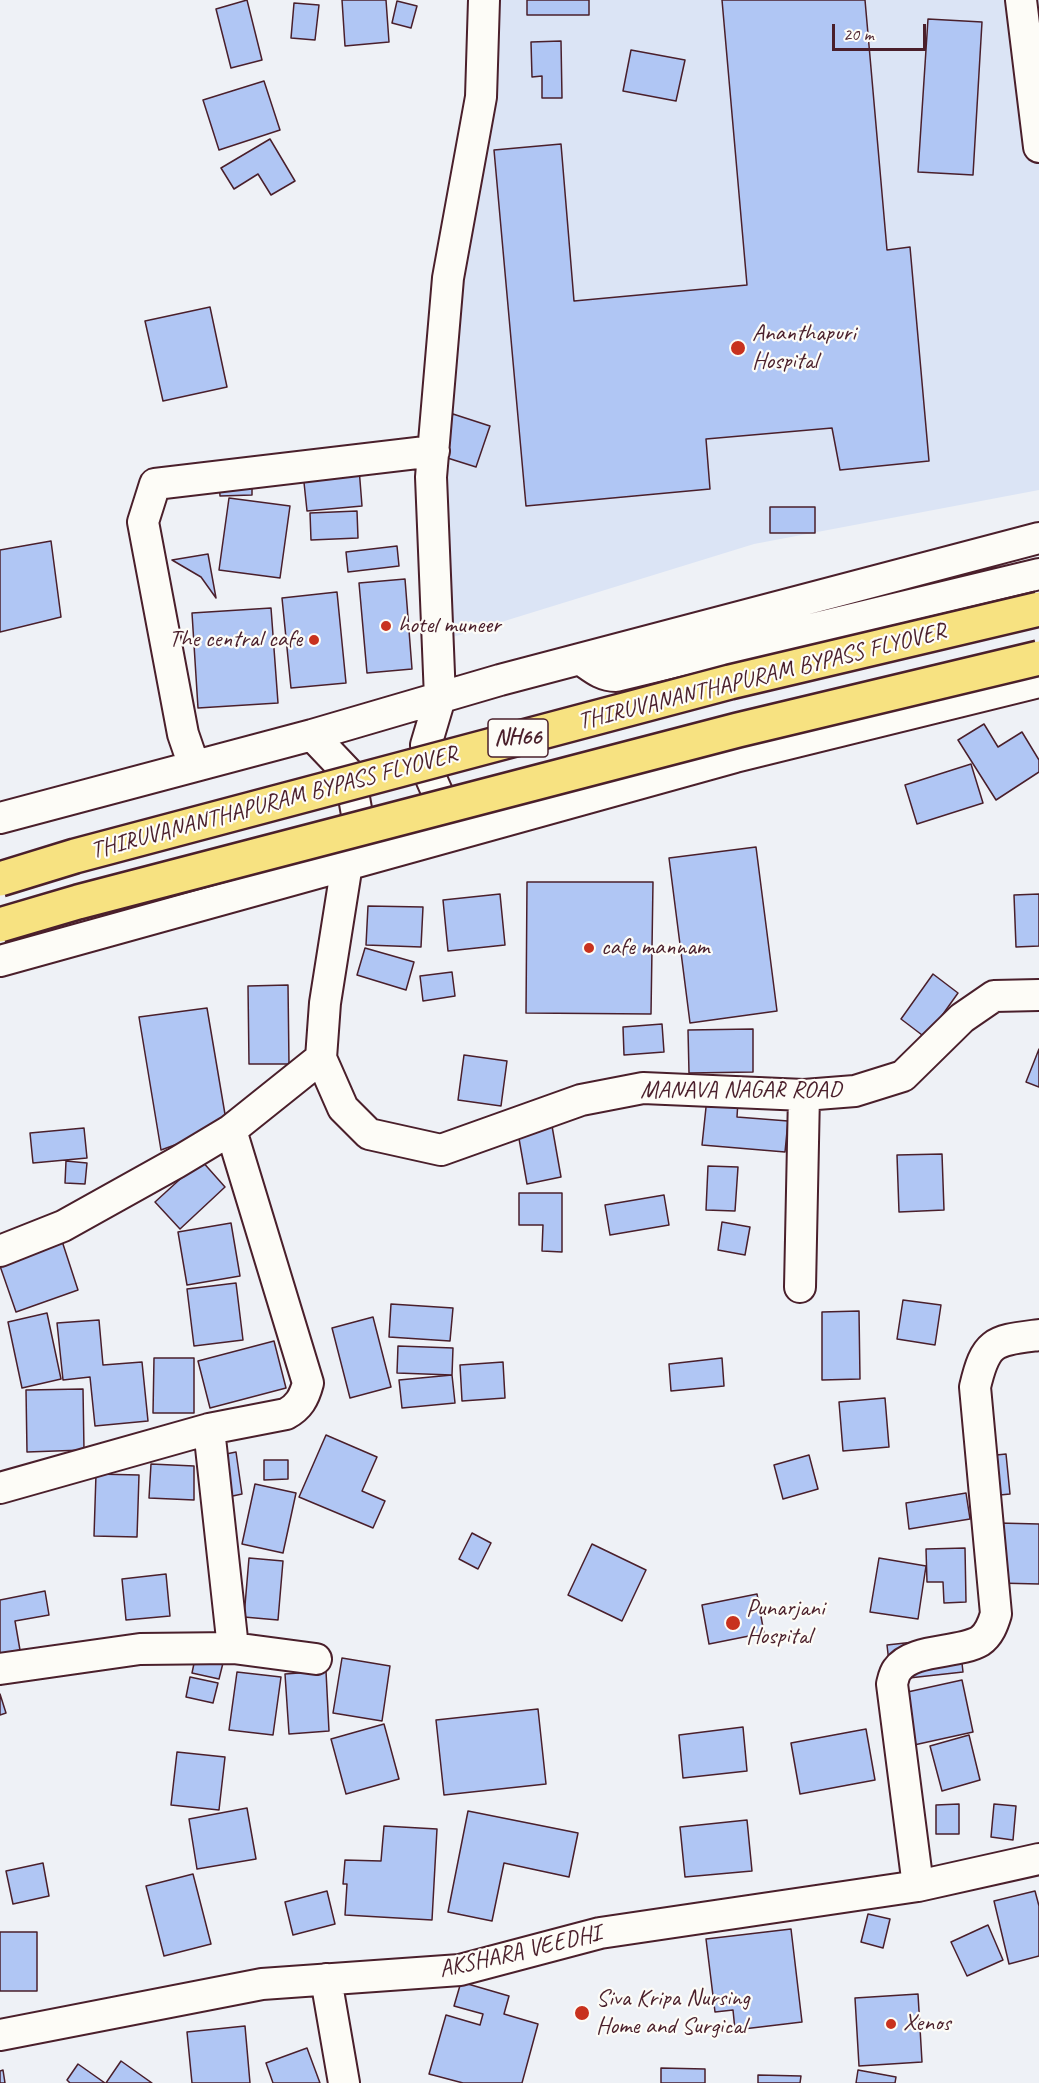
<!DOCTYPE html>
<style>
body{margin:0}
#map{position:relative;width:1039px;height:2083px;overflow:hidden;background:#eef1f6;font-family:Caveat,sans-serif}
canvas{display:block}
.scale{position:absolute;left:832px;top:24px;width:94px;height:27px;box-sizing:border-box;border:3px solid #4a1f2b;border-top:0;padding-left:8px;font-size:18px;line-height:21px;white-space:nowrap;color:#4a1f2b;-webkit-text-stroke:4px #fdfcf7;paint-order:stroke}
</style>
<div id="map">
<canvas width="1039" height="2083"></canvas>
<div class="scale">20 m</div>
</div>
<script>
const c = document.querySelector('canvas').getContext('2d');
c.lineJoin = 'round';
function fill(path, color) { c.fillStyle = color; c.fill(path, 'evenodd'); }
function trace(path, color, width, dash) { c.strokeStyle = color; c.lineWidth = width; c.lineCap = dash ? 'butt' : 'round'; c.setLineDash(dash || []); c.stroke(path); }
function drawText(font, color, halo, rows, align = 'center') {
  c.font = font + ' Caveat,sans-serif'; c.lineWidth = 4.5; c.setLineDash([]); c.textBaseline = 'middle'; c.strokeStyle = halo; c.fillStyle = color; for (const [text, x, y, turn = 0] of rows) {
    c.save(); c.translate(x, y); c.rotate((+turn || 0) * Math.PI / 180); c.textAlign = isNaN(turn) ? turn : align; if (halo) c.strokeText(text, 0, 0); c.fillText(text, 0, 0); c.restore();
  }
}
fill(new Path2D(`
 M 499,0 L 1039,0 L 1039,490 L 754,544 L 443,640 L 445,280 L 500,37 Z`), '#dbe4f5');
const building = new Path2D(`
 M 247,0 L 262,60 L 231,68 L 216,9 Z
 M 342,0 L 386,0 L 389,42 L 345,46 Z
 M 527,0 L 589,0 L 589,15 L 527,15 Z
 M 722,0 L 865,0 L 887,250 L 910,247 L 929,461 L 840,470 L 832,428 L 706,439 L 710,489 L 526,506 L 494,150 L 561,144 L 574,301 L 747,285 Z
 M 397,1 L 417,6 L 411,28 L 392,23 Z
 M 294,3 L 319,5 L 315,40 L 291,38 Z
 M 928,19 L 982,22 L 973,175 L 918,172 Z
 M 561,41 L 562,98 L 542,98 L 542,76 L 532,77 L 531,42 Z
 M 631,50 L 685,60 L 676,101 L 623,91 Z
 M 264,81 L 280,130 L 219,150 L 203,100 Z
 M 270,139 L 295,181 L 271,195 L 258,174 L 234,189 L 221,168 Z
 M 210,307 L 227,387 L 163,401 L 145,321 Z
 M 453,414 L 490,426 L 476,467 L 438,455 Z
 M 359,468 L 362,506 L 307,511 L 303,473 Z
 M 252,478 L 252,495 L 220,496 L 219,480 Z
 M 229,498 L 290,506 L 280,578 L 219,570 Z
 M 770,507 L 815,507 L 815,533 L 770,533 Z
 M 357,511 L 358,538 L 311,540 L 310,513 Z
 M 51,541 L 61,617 L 0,632 L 0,550 Z
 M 397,546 L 399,566 L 348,572 L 346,552 Z
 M 208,554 L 216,598 L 201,577 L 172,560 Z
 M 405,579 L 412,669 L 367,673 L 359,583 Z
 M 337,592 L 346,683 L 291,688 L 282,598 Z
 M 271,608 L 278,703 L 198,708 L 192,613 Z
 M 984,724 L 998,747 L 1022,732 L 1039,760 L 1039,772 L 996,800 L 958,740 Z
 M 971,764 L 983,803 L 917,824 L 905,785 Z
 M 756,847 L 777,1011 L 690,1023 L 669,858 Z
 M 527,882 L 653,882 L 651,1014 L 526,1013 Z
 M 500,894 L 505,945 L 448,951 L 443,900 Z
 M 1039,894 L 1039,946 L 1016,947 L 1014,895 Z
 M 368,906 L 423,907 L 421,947 L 366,945 Z
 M 365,948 L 414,962 L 406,990 L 357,975 Z
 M 452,972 L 455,996 L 423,1001 L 420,976 Z
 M 933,974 L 958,993 L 926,1038 L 901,1019 Z
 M 288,985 L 289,1064 L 249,1064 L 248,986 Z
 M 207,1008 L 227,1126 L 161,1150 L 139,1017 Z
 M 662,1024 L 664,1052 L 624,1055 L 623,1027 Z
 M 753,1029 L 753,1072 L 689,1073 L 688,1030 Z
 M 1039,1049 L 1039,1087 L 1026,1082 Z
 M 464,1055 L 507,1061 L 501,1106 L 458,1100 Z
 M 707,1098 L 738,1101 L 737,1117 L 788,1121 L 785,1152 L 702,1145 Z
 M 552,1126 L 561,1177 L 527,1184 L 518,1133 Z
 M 84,1128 L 87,1158 L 33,1163 L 30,1133 Z
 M 942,1154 L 944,1210 L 899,1212 L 897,1155 Z
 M 201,1160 L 225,1187 L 180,1229 L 155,1202 Z
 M 66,1161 L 87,1163 L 85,1184 L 65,1183 Z
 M 708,1166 L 738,1167 L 735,1211 L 706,1210 Z
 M 519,1193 L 562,1193 L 562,1252 L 542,1251 L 543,1225 L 519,1225 Z
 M 664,1195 L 669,1225 L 610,1235 L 605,1205 Z
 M 722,1222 L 750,1227 L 745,1255 L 718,1250 Z
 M 231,1223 L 240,1276 L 187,1285 L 178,1232 Z
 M 61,1238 L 78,1290 L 16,1312 L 0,1266 L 0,1260 Z
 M 236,1283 L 243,1340 L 194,1346 L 187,1289 Z
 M 903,1300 L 941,1305 L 935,1345 L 897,1339 Z
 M 391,1304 L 453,1308 L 450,1341 L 389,1337 Z
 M 859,1311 L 860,1379 L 822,1380 L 822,1312 Z
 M 47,1313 L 61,1379 L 22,1388 L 8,1322 Z
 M 373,1317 L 391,1387 L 350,1398 L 332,1328 Z
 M 99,1320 L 103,1365 L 142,1362 L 148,1421 L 95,1426 L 90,1377 L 63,1380 L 57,1323 Z
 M 274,1341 L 286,1388 L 210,1408 L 198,1361 Z
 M 398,1346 L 453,1348 L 452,1375 L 397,1373 Z
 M 154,1358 L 194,1358 L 194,1413 L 153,1413 Z
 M 722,1358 L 724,1386 L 671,1391 L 669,1364 Z
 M 503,1362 L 505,1398 L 462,1401 L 460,1365 Z
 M 452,1375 L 455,1403 L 402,1408 L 399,1380 Z
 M 83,1389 L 84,1450 L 27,1452 L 26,1390 Z
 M 885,1398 L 889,1447 L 843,1451 L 839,1402 Z
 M 326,1435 L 377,1457 L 362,1491 L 385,1501 L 373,1528 L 299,1497 Z
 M 236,1452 L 242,1494 L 228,1497 L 221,1455 Z
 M 1006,1454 L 1010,1494 L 990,1496 L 987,1456 Z
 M 809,1455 L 818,1489 L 783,1499 L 774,1465 Z
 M 264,1460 L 288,1460 L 288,1479 L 264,1480 Z
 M 151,1464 L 194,1466 L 194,1500 L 149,1498 Z
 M 96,1474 L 139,1475 L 137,1537 L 94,1536 Z
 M 255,1484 L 296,1493 L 283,1553 L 242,1544 Z
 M 966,1493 L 970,1519 L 909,1529 L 906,1503 Z
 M 998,1523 L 1039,1524 L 1039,1584 L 997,1583 Z
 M 472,1533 L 491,1543 L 478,1569 L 459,1559 Z
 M 592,1544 L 646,1570 L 622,1621 L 568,1595 Z
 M 965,1548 L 966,1602 L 944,1603 L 943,1582 L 927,1582 L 926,1549 Z
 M 249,1558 L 283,1561 L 278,1620 L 244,1617 Z
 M 879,1558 L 926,1566 L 918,1619 L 870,1612 Z
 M 166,1574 L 170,1616 L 126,1620 L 122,1579 Z
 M 45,1591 L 49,1615 L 15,1621 L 20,1650 L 0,1654 L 0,1600 Z
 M 757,1594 L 764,1633 L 709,1644 L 702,1605 Z
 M 959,1637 L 963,1672 L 891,1680 L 887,1645 Z
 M 196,1654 L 224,1659 L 219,1679 L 192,1673 Z
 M 342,1658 L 390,1666 L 382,1721 L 333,1713 Z
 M 326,1671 L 329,1731 L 289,1734 L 285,1674 Z
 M 237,1672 L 281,1677 L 273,1735 L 229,1730 Z
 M 190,1677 L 218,1683 L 213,1703 L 186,1697 Z
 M 962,1680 L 973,1732 L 914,1745 L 903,1693 Z
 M 0,1694 L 6,1713 L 0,1715 Z
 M 538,1709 L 546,1784 L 444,1795 L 436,1720 Z
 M 384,1724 L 399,1779 L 346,1794 L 331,1739 Z
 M 743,1727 L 747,1771 L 683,1778 L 679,1735 Z
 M 866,1729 L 875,1780 L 800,1794 L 791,1743 Z
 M 969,1735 L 980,1780 L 942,1791 L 930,1746 Z
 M 177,1752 L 225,1757 L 219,1810 L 171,1805 Z
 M 959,1804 L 959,1834 L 936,1834 L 936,1805 Z
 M 994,1804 L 1016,1806 L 1013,1840 L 991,1837 Z
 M 247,1808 L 256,1859 L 197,1869 L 189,1819 Z
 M 468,1811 L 578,1833 L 569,1877 L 504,1863 L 492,1921 L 448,1912 Z
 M 747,1820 L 752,1871 L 685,1877 L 680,1827 Z
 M 384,1826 L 437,1829 L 432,1920 L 345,1915 L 347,1884 L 343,1884 L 345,1860 L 381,1861 Z
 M 43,1863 L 49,1896 L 13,1904 L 6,1871 Z
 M 193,1874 L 211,1944 L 164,1956 L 146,1886 Z
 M 327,1891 L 335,1924 L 293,1935 L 285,1902 Z
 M 1035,1891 L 1039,1906 L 1039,1956 L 1009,1964 L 994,1901 Z
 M 868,1914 L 890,1919 L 883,1948 L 861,1942 Z
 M 988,1925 L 1003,1960 L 967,1976 L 951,1942 Z
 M 791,1929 L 802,2022 L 735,2030 L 733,2010 L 715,2012 L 706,1939 Z
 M 0,1932 L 37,1932 L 37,1991 L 0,1991 Z
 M 461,1982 L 509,1996 L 504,2014 L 538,2024 L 522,2083 L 463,2083 L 429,2074 L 446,2015 L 480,2025 L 483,2014 L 454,2006 Z
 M 918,1994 L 922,2062 L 859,2066 L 855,1998 Z
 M 245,2026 L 250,2083 L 192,2083 L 187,2032 Z
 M 307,2048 L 320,2083 L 273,2083 L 266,2063 Z
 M 121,2061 L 152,2083 L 106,2083 Z
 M 78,2064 L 105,2083 L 70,2083 L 67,2080 Z
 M 661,2068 L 705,2069 L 705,2083 L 661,2083 Z
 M 3,2070 L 5,2083 L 0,2083 L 0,2071 Z
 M 858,2070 L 896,2077 L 895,2083 L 856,2083 Z
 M 758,2075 L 801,2076 L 800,2083 L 758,2083 Z`);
fill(building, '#b0c6f4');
trace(building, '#4a1f2b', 1.5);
const minor = new Path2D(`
 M 1021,0 L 1039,147
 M 580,659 C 592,667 601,676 616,676 L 1039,574
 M 194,766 L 183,734 L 143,522 L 155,484 L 434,451
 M 469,815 L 441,801 L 430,776 L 426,745 L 440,698 L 431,477 L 448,278 L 481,97 L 484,0
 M 0,818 L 312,735 L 500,680 L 1039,538
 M 0,961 L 735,757 L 1039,682
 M 321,1058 L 343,1108 L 369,1134 L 441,1150 L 581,1100 L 643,1088 L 804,1095 L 855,1091 L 903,1076 L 962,1018 L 994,996 L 1039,995
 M 0,1251 L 63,1226 L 176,1163 L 231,1130 L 321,1058 L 325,1003 L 347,864 L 361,837 L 350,775 L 312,735
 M 800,1287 L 804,1095
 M 209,1429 L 233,1648
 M 0,1488 L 209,1429 L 286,1414 C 299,1407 304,1398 308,1383 L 231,1130
 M 0,1669 L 140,1649 L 233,1648 L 316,1659
 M 918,1886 L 892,1684 C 893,1680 894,1674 897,1670 C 912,1648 958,1654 980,1641 C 989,1635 993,1624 996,1614 L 975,1387 C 986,1340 994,1341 1039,1335
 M 326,1979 L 344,2083
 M 0,2035 L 262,1984 L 460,1970 L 600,1933 L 918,1886 L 1039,1859`);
trace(minor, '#4a1f2b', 34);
trace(minor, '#fdfcf7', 30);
const highwayBridge = new Path2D(`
 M 0,879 L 75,856 L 730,682 L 1039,609
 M 0,925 L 78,902 L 738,730 L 1039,658`);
trace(highwayBridge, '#4a1f2b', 38, []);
trace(highwayBridge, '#f7e281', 33);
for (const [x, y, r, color] of [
 [738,348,8,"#c8321e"],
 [386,626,6,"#c8321e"],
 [314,640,6,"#c8321e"],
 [589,948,6,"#c8321e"],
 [733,1623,8,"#c8321e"],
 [582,2013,8,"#c8321e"],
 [891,2024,6,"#c8321e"]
]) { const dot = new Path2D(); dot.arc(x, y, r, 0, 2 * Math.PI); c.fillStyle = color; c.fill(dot); trace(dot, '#fdfcf7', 2); }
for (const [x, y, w] of [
 [518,738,60]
]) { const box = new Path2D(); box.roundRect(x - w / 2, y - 19, w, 38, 4.5); c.fillStyle = '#fdfcf7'; c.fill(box); trace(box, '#4a1f2b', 1.5); }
drawText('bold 22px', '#4a1f2b', null, [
 ["NH66",518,738]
]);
drawText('24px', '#4a1f2b', '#fdfcf7', [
 ["Ananthapuri",752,334],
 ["Hospital",752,362],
 ["hotel muneer",398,626],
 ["The central cafe",302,640,"right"],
 ["cafe mannam",601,948],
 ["Punarjani",746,1609],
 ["Hospital",746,1637],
 ["Siva Kripa Nursing",596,1999],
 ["Home and Surgical",596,2027],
 ["Xenos",903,2024]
], 'left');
drawText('24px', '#4a1f2b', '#fdfcf7', [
 ["THIRUVANANTHAPURAM BYPASS FLYOVER",762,677,-14],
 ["THIRUVANANTHAPURAM BYPASS FLYOVER",274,803,-15],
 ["MANAVA NAGAR ROAD",741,1091],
 ["AKSHARA VEEDHI",520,1952,-13]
]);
</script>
